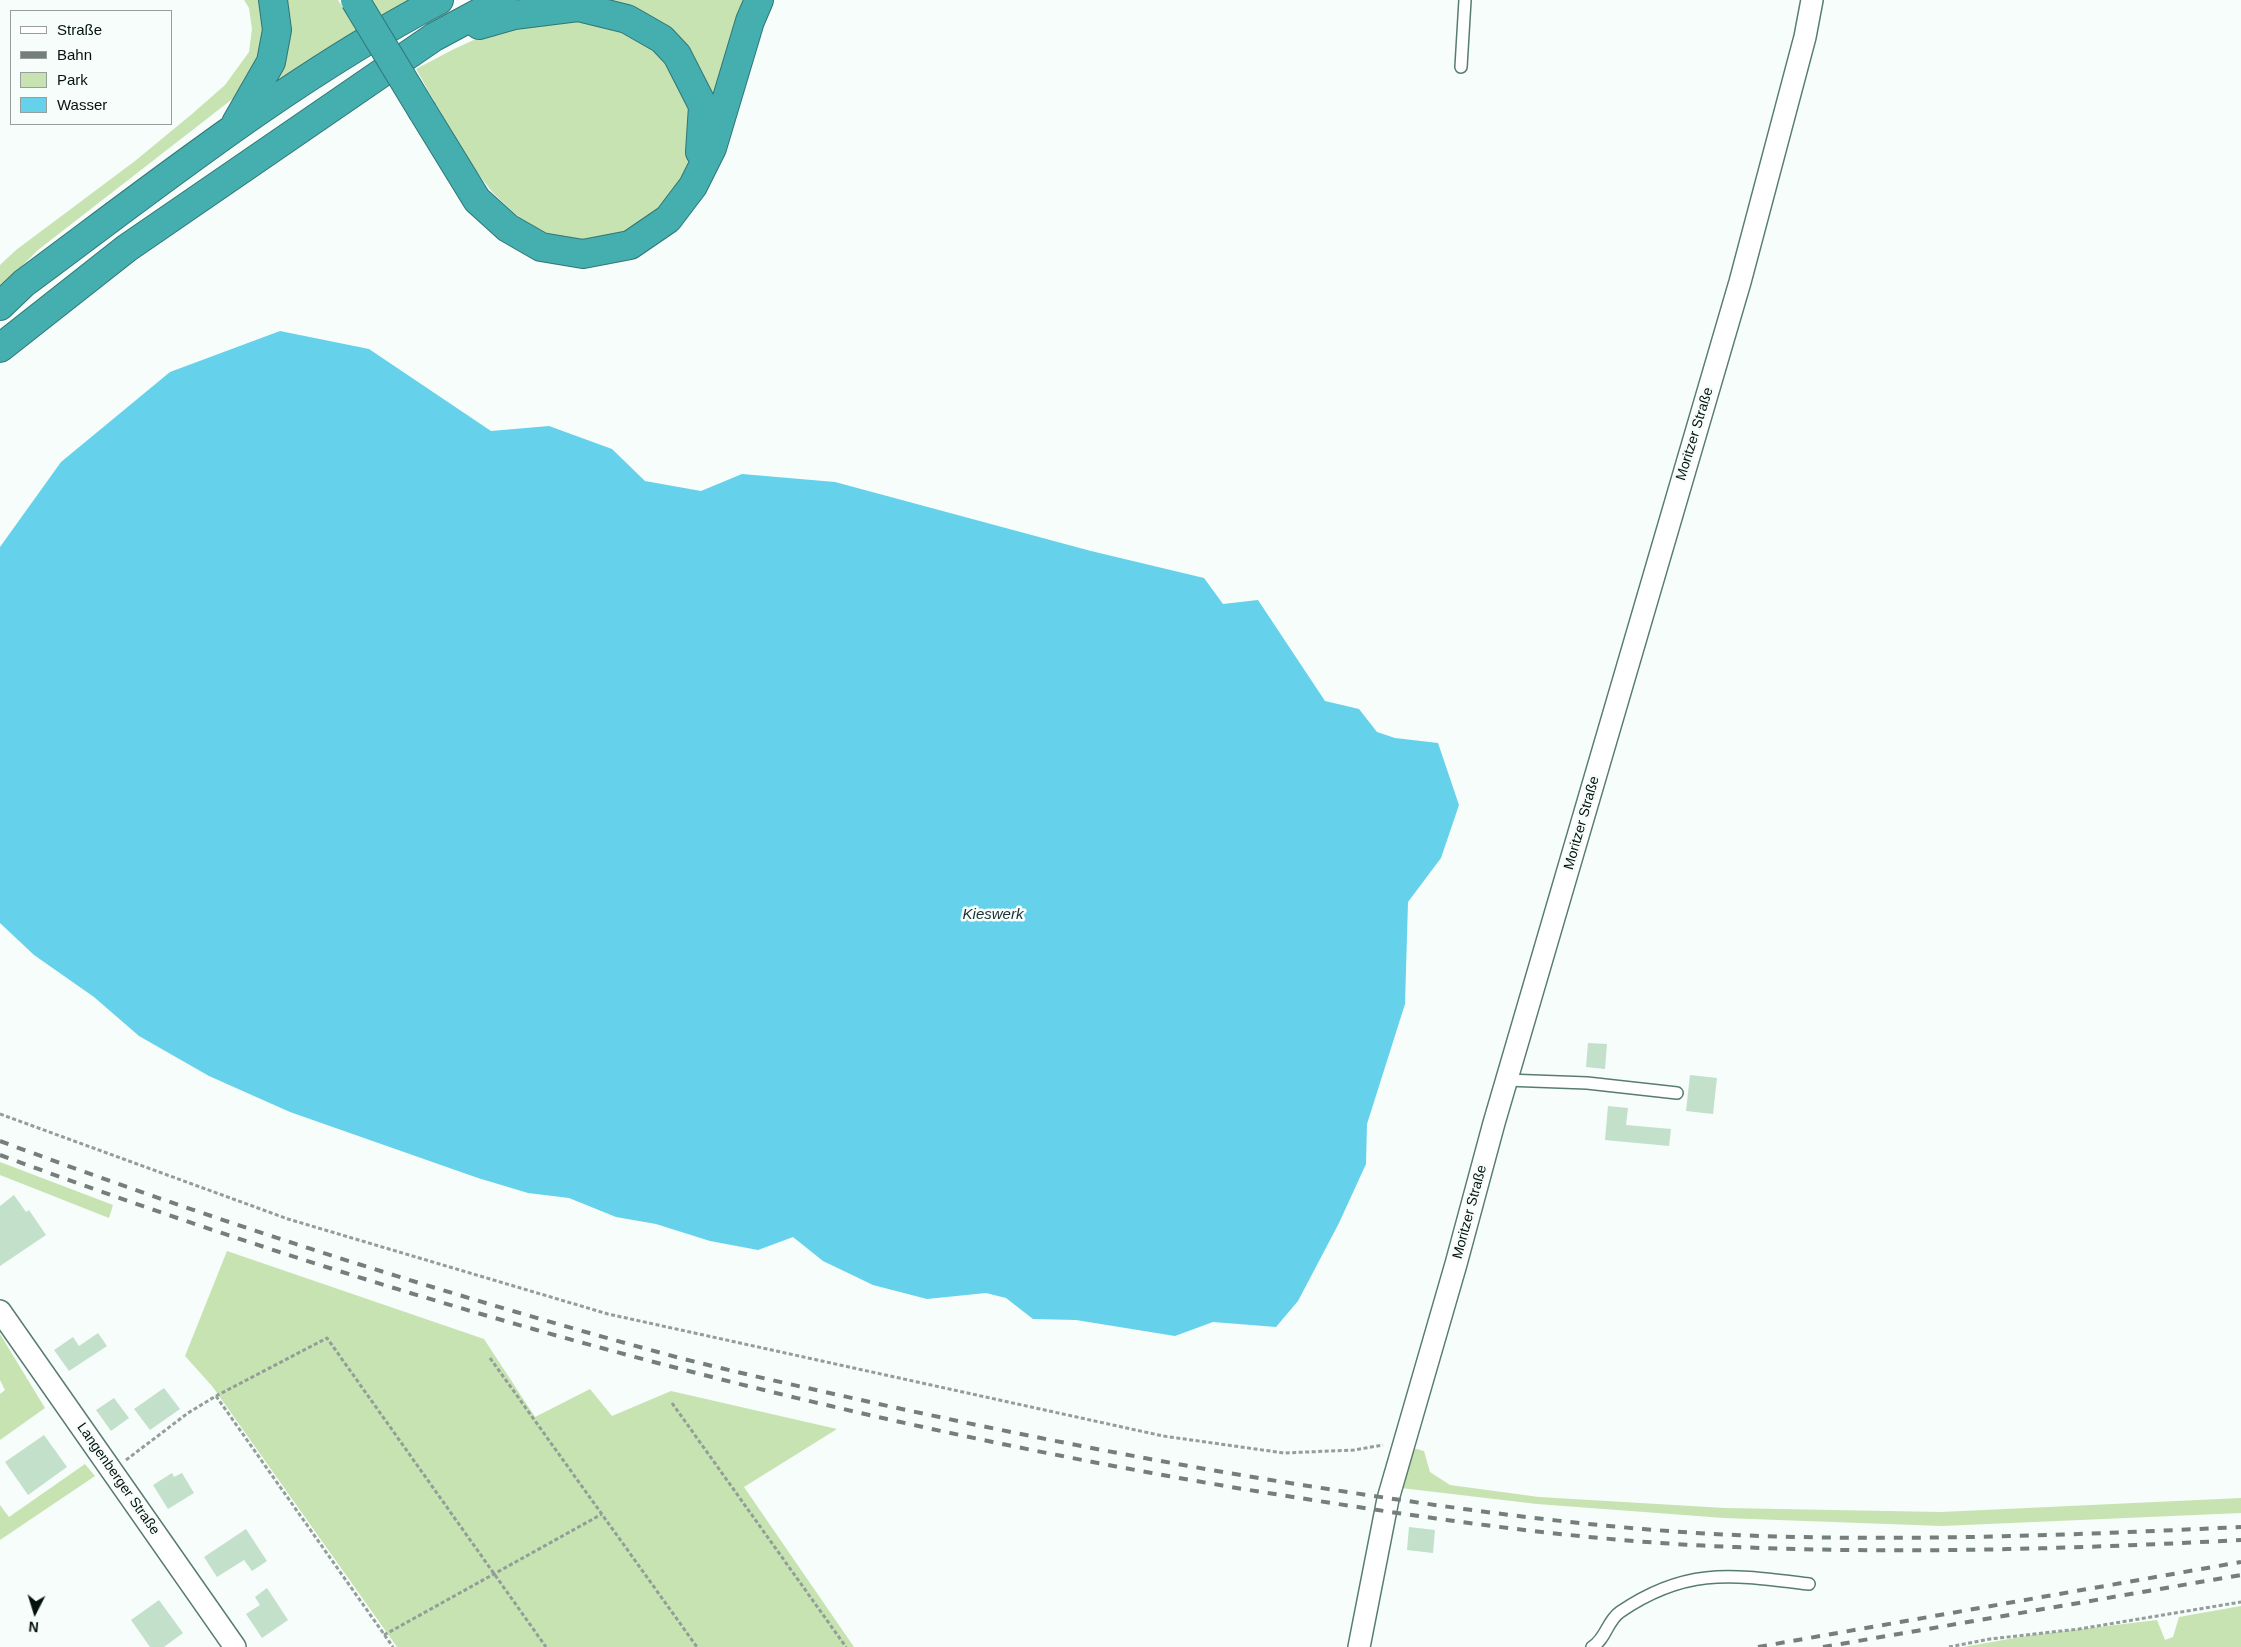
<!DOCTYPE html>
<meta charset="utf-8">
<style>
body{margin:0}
#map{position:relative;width:2241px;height:1647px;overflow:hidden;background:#f6fdfb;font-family:Arial,sans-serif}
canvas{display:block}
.legend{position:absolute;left:10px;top:10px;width:162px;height:115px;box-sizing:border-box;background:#f6fdfb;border:1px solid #969f9c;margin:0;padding:6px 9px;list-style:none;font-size:15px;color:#05120e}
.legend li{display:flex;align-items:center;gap:10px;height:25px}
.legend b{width:25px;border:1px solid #969f9c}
.north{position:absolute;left:10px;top:1587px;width:50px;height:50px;-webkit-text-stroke:4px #f6fdfb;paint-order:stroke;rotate:185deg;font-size:14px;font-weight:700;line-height:20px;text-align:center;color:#05120e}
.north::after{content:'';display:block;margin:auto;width:18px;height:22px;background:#05120e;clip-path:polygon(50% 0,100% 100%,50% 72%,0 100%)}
</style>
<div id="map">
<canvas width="2241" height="1647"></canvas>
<ul class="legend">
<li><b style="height:6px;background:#fff"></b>Straße</li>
<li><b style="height:6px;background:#747e7b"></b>Bahn</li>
<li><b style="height:14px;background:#c7e3b1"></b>Park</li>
<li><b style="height:14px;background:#66d1eb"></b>Wasser</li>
</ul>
<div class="north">N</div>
</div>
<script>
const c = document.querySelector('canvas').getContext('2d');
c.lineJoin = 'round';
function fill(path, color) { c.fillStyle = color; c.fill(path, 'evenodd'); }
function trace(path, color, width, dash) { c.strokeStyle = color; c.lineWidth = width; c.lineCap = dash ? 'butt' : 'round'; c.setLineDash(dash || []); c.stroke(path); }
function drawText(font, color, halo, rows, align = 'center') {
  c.font = font + ' Arial,sans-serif'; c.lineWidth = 5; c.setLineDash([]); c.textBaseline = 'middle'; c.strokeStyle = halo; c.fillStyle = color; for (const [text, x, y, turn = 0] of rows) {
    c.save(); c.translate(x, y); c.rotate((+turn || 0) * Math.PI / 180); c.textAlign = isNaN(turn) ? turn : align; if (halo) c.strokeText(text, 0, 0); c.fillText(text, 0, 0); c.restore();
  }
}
fill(new Path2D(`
 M 244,0 L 263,0 L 266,46 L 244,90 L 38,250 L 0,288 L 0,265 L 16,250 L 135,161 L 192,114 L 225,85 L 249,52 L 252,29 L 249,8 Z
 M 283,0 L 338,0 L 358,32 L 267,92 Z
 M 371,0 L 413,0 L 381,17 Z
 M 598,0 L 749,0 L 713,126 L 702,80 Z
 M 562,17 L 603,20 L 660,51 L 693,102 L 694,156 L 682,181 L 663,207 L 633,228 L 614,236 L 594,240 L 578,240 L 547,235 L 530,226 L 512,211 L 493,193 L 467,159 L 416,69 L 454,49 L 489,33 Z
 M 0,1162 L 113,1205 L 109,1218 L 0,1175 Z
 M 227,1251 L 484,1339 L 535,1417 L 590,1389 L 612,1416 L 671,1391 L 837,1429 L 744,1487 L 854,1647 L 397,1647 L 212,1386 L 185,1356 Z
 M 0,1334 L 45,1408 L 0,1440 L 0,1394 L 5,1390 L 0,1380 Z
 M 1413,1448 L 1424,1451 L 1430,1472 L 1450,1485 L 1539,1497 L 1725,1508 L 1941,1512 L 2241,1498 L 2241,1513 L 1942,1526 L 1724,1518 L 1537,1504 L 1401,1488 Z
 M 85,1464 L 95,1476 L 0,1540 L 0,1505 L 9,1517 Z
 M 2241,1606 L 2241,1647 L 1963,1647 L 2032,1635 L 2157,1620 L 2165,1640 L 2173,1637 L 2179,1617 Z`), '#c7e3b1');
fill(new Path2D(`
 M 280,331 L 369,349 L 491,431 L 549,426 L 612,449 L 645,481 L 701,491 L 742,474 L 835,482 L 1091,551 L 1204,578 L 1223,604 L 1258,600 L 1325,701 L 1359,709 L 1377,732 L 1395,738 L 1438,743 L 1459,805 L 1441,858 L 1408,902 L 1405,1004 L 1367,1124 L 1366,1164 L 1339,1223 L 1298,1301 L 1276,1327 L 1213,1322 L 1175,1336 L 1076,1320 L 1033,1319 L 1006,1298 L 986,1293 L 927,1299 L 873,1285 L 823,1261 L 793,1237 L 758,1250 L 710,1241 L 656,1224 L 616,1217 L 569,1198 L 528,1193 L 478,1178 L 290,1112 L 209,1076 L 139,1036 L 94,997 L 34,955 L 0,923 L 0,547 L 61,462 L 170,372 Z`), '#66d1eb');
fill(new Path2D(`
 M 1588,1043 L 1607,1044 L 1605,1069 L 1586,1067 Z
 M 1690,1075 L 1717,1078 L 1713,1114 L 1686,1111 Z
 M 1608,1106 L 1628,1108 L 1626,1125 L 1671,1129 L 1669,1146 L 1605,1140 Z
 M 14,1195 L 26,1212 L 29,1210 L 46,1235 L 0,1266 L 0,1206 Z
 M 98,1333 L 107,1346 L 69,1371 L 54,1350 L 73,1337 L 79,1346 Z
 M 164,1388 L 180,1409 L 150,1430 L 134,1409 Z
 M 114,1398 L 129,1418 L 111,1431 L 96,1410 Z
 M 44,1435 L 67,1467 L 28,1495 L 5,1462 Z
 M 172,1473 L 174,1477 L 182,1473 L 194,1493 L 168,1509 L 153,1485 Z
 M 1409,1527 L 1435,1530 L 1433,1553 L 1407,1550 Z
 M 246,1529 L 267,1561 L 252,1571 L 244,1560 L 217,1577 L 204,1557 Z
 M 267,1588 L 288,1620 L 262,1638 L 246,1614 L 260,1605 L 255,1597 Z
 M 159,1600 L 183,1633 L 164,1647 L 150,1647 L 131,1620 Z`), '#c3e0ca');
const lane = new Path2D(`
 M 1461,67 L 1465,0
 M 1506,1080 L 1587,1083 L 1677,1093
 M 1592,1647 C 1606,1639 1607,1621 1620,1612 C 1687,1566 1734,1575 1809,1584`);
const street = new Path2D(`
 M 0,1311 L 235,1647
 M 1359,1647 L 1388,1499 L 1456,1264 L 1494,1123 L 1740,282 L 1805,37 L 1812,0`);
const highway = new Path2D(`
 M 479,25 L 514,15 L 578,7 L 627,19 L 662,39 L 677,55 L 703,106 L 700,152
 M 423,112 L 477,200 L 508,228 L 541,247 L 583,254 L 630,245 L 668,219 L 693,186 L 712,148 L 750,21 L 759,0
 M 236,123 L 271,62 L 277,30 L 273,0
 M 0,306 L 24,283 C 159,183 291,78 439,0
 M 0,348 L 127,248 L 434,37 L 503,0`);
trace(lane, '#587c71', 14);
trace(street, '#587c71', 24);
trace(highway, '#2f7776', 30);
trace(new Path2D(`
 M 0,1114 L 288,1219 L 608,1314 L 1163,1436 L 1284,1453 L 1354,1450 L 1383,1445
 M 490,1358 L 697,1647
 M 216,1396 L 393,1647
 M 672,1403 L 846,1647
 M 126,1460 L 188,1413 L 216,1396 L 327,1338 L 546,1647
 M 384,1635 L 602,1514
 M 1949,1647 L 1990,1639 L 2079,1629 L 2241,1602`), '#939d9a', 3, [4, 2.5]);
trace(lane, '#fff', 11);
trace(street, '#fff', 21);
trace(highway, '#45aeae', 28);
trace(new Path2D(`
 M 0,1141 C 223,1224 450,1296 680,1358 C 743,1374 807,1388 870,1402 C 1006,1432 1141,1459 1277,1481 C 1429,1505 1581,1528 1735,1535 C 1904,1542 2072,1535 2241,1527
 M 0,1155 C 403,1304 819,1418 1243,1489 C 1406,1515 1570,1541 1735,1547 C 1904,1554 2072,1549 2241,1540
 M 1758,1647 L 2241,1562
 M 1823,1647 L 2241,1575`), '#747e7b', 4, [9, 9]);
const highwayBridge = new Path2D(`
 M 355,0 L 423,112`);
trace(highwayBridge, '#2f7776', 30, []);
trace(highwayBridge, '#45aeae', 28);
drawText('14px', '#05120e', '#f6fdfb', [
 ["Moritzer Straße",1695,434,-73],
 ["Moritzer Straße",1582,823,-74],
 ["Moritzer Straße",1470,1212,-75],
 ["Langenberger Straße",118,1479,55]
]);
drawText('italic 15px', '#1b2f34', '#f6fdfb', [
 ["Kieswerk",993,915]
]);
</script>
